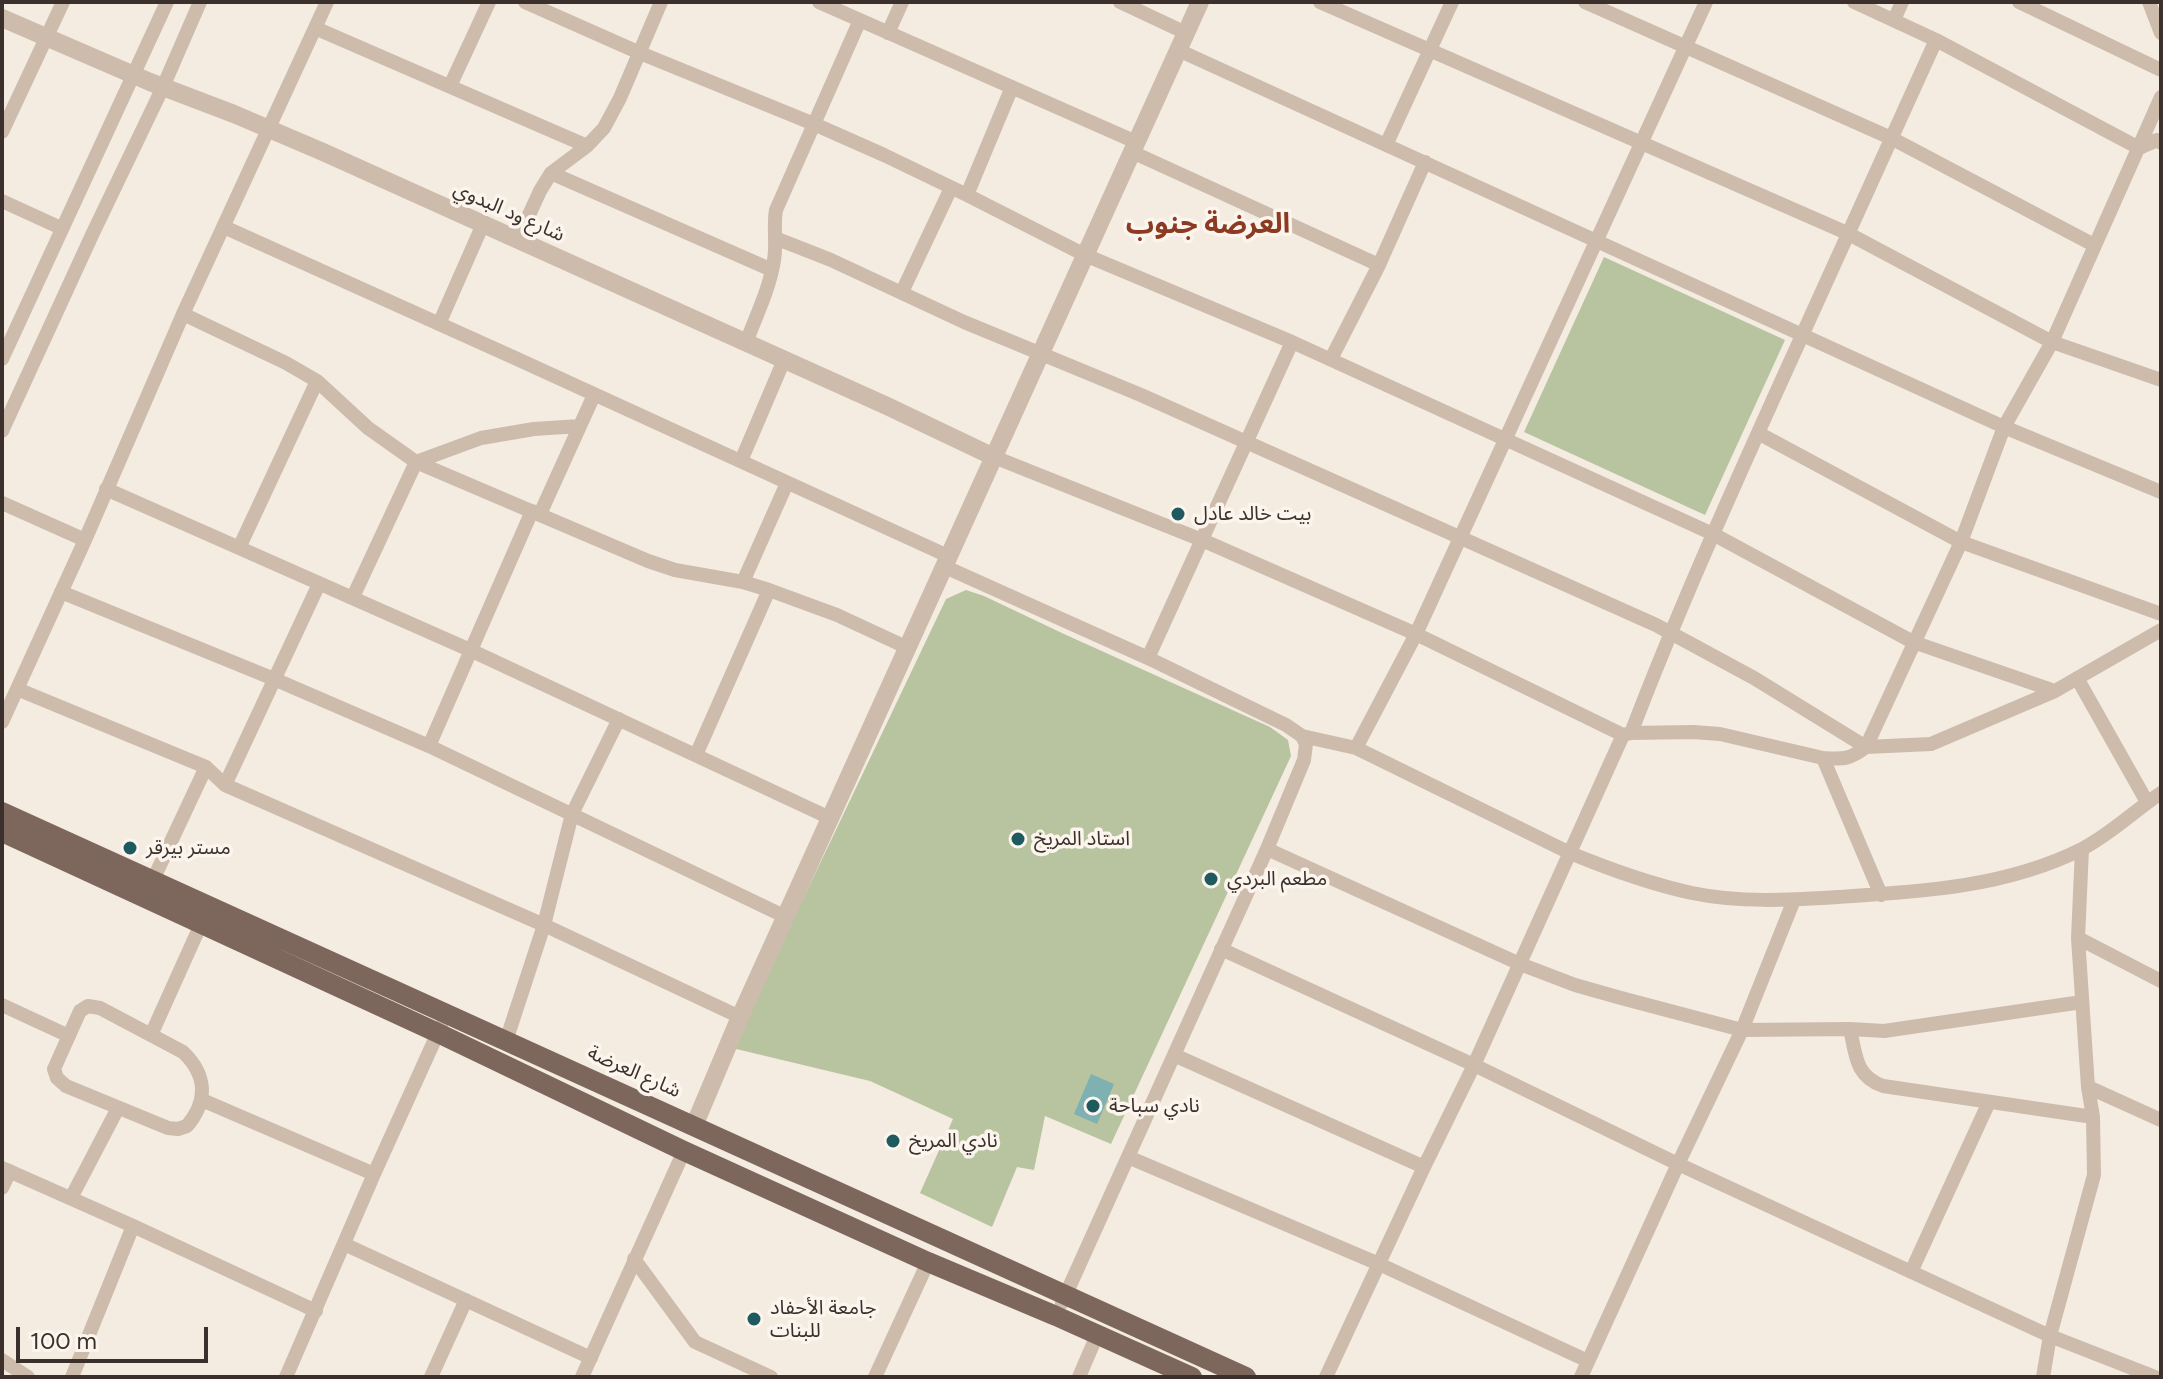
<!DOCTYPE html>
<meta charset="utf-8">
<style>
body{margin:0}
#map{position:relative;width:2163px;height:1379px;overflow:hidden;background:#f4ebe1;font-family:Figtree,sans-serif}
canvas{display:block}
.frame{position:absolute;inset:0;border:4px solid #3b302b;pointer-events:none}
.scale{position:absolute;left:16px;top:1327px;width:192px;height:36px;box-sizing:border-box;border:4px solid #3b302b;border-top:0;padding-left:10px;font-size:24px;line-height:28px;white-space:nowrap;color:#3b302b;-webkit-text-stroke:6px #fbf5ee;paint-order:stroke}
</style>
<div id="map">
<canvas width="2163" height="1379"></canvas>
<div class="frame"></div>
<div class="scale">100 m</div>
</div>
<script>
const c = document.querySelector('canvas').getContext('2d');
c.lineJoin = 'round';
function fill(path, color) { c.fillStyle = color; c.fill(path, 'evenodd'); }
function trace(path, color, width, dash) { c.strokeStyle = color; c.lineWidth = width; c.lineCap = dash ? 'butt' : 'round'; c.setLineDash(dash || []); c.stroke(path); }
function drawText(font, color, halo, rows, align = 'center') {
  c.font = font + ' Figtree,"Noto Sans Arabic",sans-serif'; c.lineWidth = 7; c.setLineDash([]); c.textBaseline = 'middle'; c.strokeStyle = halo; c.fillStyle = color; for (const [text, x, y, turn = 0] of rows) {
    c.save(); c.translate(x, y); c.rotate((+turn || 0) * Math.PI / 180); c.textAlign = isNaN(turn) ? turn : align; if (halo) c.strokeText(text, 0, 0); c.fillText(text, 0, 0); c.restore();
  }
}
fill(new Path2D(`
 M 1604,257 L 1785,340 L 1705,515 L 1524,432 Z
 M 966,590 L 984,596 L 1064,634 L 1270,727 L 1288,740 L 1291,756 L 1111,1144 L 1045,1116 L 1034,1170 L 1017,1167 L 992,1227 L 920,1193 L 953,1119 L 870,1081 L 732,1048 L 946,599 Z`), '#b8c4a0');
fill(new Path2D(`
 M 1091,1074 L 1114,1084 L 1097,1124 L 1074,1114 Z`), '#7fb0b2');
trace(new Path2D(`
 M 525,2 L 640,53 L 814,124 L 884,155 L 967,195 L 1085,255 L 1292,342 L 1713,534 L 1913,642 L 2055,691
 M 819,2 L 1136,142
 M 1120,2 L 1186,33
 M 1320,2 L 1847,233 L 2052,342 L 2161,380
 M 1585,2 L 1891,138 L 2094,245
 M 1854,2 L 1936,40 L 2139,148 L 2157,140 L 2161,143
 M 2019,2 L 2161,70
 M 2149,2 L 2161,33
 M 1894,20 L 1902,2
 M 315,28 L 587,146
 M 888,33 L 902,2
 M 1178,50 L 2004,427 L 2161,492
 M 450,86 L 489,2
 M 2,132 L 63,2
 M 1386,145 L 1452,2
 M 1132,152 L 1379,265
 M 551,173 L 772,270
 M 967,195 L 1012,87
 M 2,201 L 61,228
 M 224,227 L 515,358 L 948,556
 M 775,238 L 831,260 L 964,322 L 1141,395 L 1656,625 L 1754,678 L 1866,747 L 1931,744 L 2055,691 L 2161,630
 M 518,239 L 540,191 L 551,173 L 587,146 L 604,128 L 620,98 L 661,2
 M 902,292 L 951,188
 M 183,314 L 286,363 L 317,381 L 368,428 L 416,462 L 648,561 L 675,570 L 743,582 L 769,590 L 837,615 L 906,647
 M 439,324 L 483,224
 M 746,343 C 756,316 770,288 774,260 C 777,243 773,227 776,210 L 860,20
 M 2,359 L 167,2
 M 1331,359 L 1379,265 L 1425,162
 M 2,431 L 92,235 L 163,87 L 200,2
 M 1758,433 L 1961,542 L 2161,614
 M 994,457 L 1202,540 L 1416,634 L 1623,735
 M 741,461 L 784,360
 M 106,489 L 470,650 L 830,818
 M 2,503 L 85,540
 M 540,514 L 594,395
 M 239,548 L 317,381
 M 943,566 L 1148,658 L 1286,725 L 1302,736 L 1356,748 L 1570,853 C 1609,869 1650,884 1692,893 C 1739,903 1790,900 1838,897 C 1920,892 2007,887 2082,849 C 2111,834 2134,811 2161,793
 M 743,582 L 787,483
 M 61,592 L 274,679 L 429,746 L 786,917
 M 353,597 L 416,462 L 481,438 L 534,429 L 580,426
 M 1148,658 L 1292,342
 M 2077,678 L 2147,802
 M 17,689 L 206,767 L 225,785 L 544,925 L 740,1017
 M 2,722 L 85,540 L 183,314 L 327,2
 M 1631,733 L 1693,732 L 1720,734 L 1823,758 C 1843,759 1849,760 1866,747 L 1961,542 L 2004,427 L 2052,342 L 2161,97
 M 429,746 L 532,511
 M 1356,748 L 1416,634 L 1706,2
 M 696,755 L 769,590
 M 1823,758 L 1881,895
 M 225,785 L 319,584
 M 1267,849 L 1520,964 L 1575,985 L 1621,998 L 1742,1030 L 1850,1029 L 1884,1031 L 2082,1002
 M 153,880 L 206,767
 M 2078,938 L 2161,981
 M 1221,949 L 1474,1065 L 1678,1164 L 2050,1336 L 2155,1377
 M 2,1005 L 69,1036
 M 88,1006 L 100,1008 L 183,1052 C 207,1075 208,1101 187,1126 L 178,1129 L 168,1128 L 66,1086 L 57,1078 L 54,1069 L 80,1011 Z
 M 1850,1029 C 1856,1055 1855,1076 1883,1086 L 2093,1117
 M 151,1035 L 201,924
 M 506,1041 L 544,925 L 572,814 L 619,719
 M 1174,1055 L 1424,1167
 M 2088,1087 L 2161,1120
 M 202,1100 L 374,1174
 M 1128,1157 L 1379,1264 L 1588,1361
 M 2,1168 L 133,1226 L 316,1311
 M 2,1188 L 10,1171
 M 71,1198 L 118,1108
 M 344,1244 L 591,1358
 M 634,1259 L 695,1342 L 771,1377
 M 1911,1272 L 1989,1102
 M 1062,1303 L 1267,849 L 1304,760 L 1306,744 L 1302,736
 M 2,1360 L 28,1377
 M 72,1377 L 133,1226
 M 286,1377 L 374,1174 L 441,1026
 M 431,1377 L 466,1300
 M 582,1377 L 684,1151
 M 875,1377 L 928,1262
 M 1079,1377 L 1097,1335
 M 1326,1377 L 1424,1167 L 1474,1065 L 1623,735 L 1631,733 C 1675,618 1725,506 1776,393 C 1829,275 1882,157 1936,40
 M 1581,1377 L 1678,1164 L 1742,1030 L 1794,900
 M 2043,1377 L 2050,1336 L 2094,1175 L 2093,1117 L 2088,1087 L 2078,938 L 2082,849`), '#cdbbac', 14);
trace(new Path2D(`
 M 2,18 L 150,82 L 234,114 L 323,152 L 887,406 L 994,457
 M 694,1126 L 740,1017 L 1200,2`), '#cdbbac', 18);
trace(new Path2D(`
 M 2,812 L 1246,1377
 M 2,832 L 438,1033 L 684,1151 L 928,1262 L 1056,1316 L 1192,1377`), '#7d675c', 20);
for (const [x, y, r, color] of [
 [1178,514,8,"#1f5a5e"],
 [1018,839,8,"#1f5a5e"],
 [130,848,8,"#1f5a5e"],
 [1211,879,8,"#1f5a5e"],
 [1093,1106,8,"#1f5a5e"],
 [893,1141,8,"#1f5a5e"],
 [754,1319,8,"#1f5a5e"]
]) { const dot = new Path2D(); dot.arc(x, y, r, 0, 2 * Math.PI); c.fillStyle = color; c.fill(dot); trace(dot, '#fbf5ee', 3); }
drawText('20px', '#3b302b', '#fbf5ee', [
 ["شارع ود البدوي",509,212,24],
 ["شارع العرضة",634,1072,24]
]);
drawText('20px', '#3b302b', '#fbf5ee', [
 ["بيت خالد عادل",1194,514],
 ["استاد المريخ",1034,839],
 ["مستر بيرقر",146,848],
 ["مطعم البردي",1227,879],
 ["نادي سباحة",1109,1106],
 ["نادي المريخ",909,1141],
 ["جامعة الأحفاد",770,1308],
 ["للبنات",770,1331]
], 'left');
drawText('bold 28px', '#8c3b22', '#fbf5ee', [
 ["العرضة جنوب",1208,225]
]);
</script>
